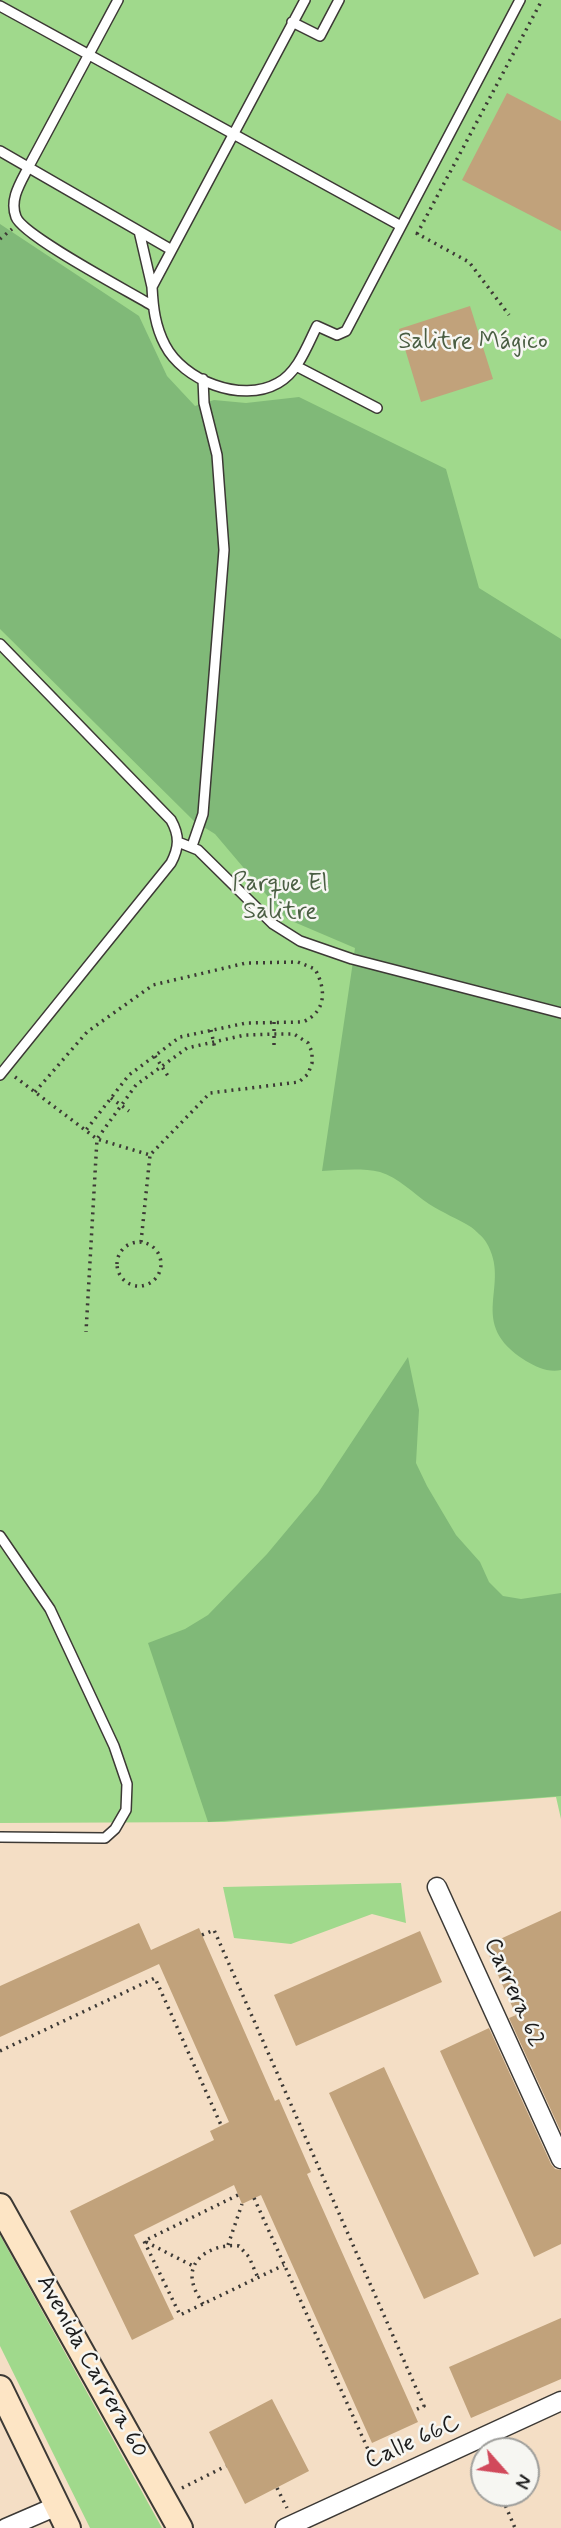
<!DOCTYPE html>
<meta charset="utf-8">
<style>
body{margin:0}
#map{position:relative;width:561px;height:2528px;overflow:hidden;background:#f4dec5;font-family:Mynerve,sans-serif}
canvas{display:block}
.north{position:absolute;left:470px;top:2437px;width:70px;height:70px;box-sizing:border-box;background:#f6f6f2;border:2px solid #9f9f9c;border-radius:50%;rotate:118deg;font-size:19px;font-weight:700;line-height:28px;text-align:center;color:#1c1c1c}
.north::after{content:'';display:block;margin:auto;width:24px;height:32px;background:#d1495b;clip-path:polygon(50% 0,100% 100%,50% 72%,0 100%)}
</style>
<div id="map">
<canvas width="561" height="2528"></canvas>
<div class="north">N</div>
</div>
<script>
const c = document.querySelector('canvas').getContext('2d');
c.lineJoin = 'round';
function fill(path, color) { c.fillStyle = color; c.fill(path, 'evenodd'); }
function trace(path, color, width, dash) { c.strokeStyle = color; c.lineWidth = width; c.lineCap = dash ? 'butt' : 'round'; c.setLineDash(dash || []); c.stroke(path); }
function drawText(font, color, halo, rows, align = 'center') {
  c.font = font + ' Mynerve,sans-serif'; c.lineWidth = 5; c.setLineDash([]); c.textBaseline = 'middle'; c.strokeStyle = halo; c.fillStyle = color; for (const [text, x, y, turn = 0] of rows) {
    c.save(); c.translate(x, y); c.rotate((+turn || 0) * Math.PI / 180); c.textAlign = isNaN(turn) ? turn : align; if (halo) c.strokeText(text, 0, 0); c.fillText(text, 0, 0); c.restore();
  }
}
fill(new Path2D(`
 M 0,0 L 561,0 L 561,1819 L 556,1797 L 224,1822 L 0,1823 Z
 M 401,1883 L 406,1923 L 372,1914 L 291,1944 L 234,1938 L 223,1887 Z
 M 0,2235 L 162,2528 L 90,2528 L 0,2346 Z`), '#a0d98c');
fill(new Path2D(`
 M 0,224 L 139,316 L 167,376 L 195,406 L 214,400 L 246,403 L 299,397 L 446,469 L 479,588 L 561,639 L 561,1370 C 549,1373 536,1367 526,1361 C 464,1322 513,1286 486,1242 C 483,1237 476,1231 471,1227 C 458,1219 443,1213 429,1204 C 414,1194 398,1177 380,1172 C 362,1168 341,1170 322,1171 L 355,948 L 287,919 L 215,834 L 194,821 L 0,629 Z
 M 408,1357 L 419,1410 L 416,1463 L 427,1486 L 456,1535 L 480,1562 L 489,1582 L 503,1596 L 521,1599 L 561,1593 L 561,1796 L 208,1822 L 148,1643 L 185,1629 L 208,1615 L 267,1554 L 318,1493 Z`), '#80b978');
fill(new Path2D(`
 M 507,93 L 561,121 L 561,231 L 462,180 Z
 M 470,306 L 493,379 L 421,402 L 399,329 Z
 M 561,1911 L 561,2132 L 509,2018 L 516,2015 L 485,1946 Z
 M 139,1923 L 151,1950 L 199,1928 L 275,2101 L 279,2099 L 311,2172 L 307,2174 L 418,2422 L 372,2443 L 261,2195 L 242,2204 L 234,2185 L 134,2235 L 174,2319 L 132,2340 L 70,2211 L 214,2140 L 210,2131 L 229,2122 L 159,1964 L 0,2037 L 0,1986 Z
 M 420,1931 L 442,1982 L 296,2046 L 274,1995 Z
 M 489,2028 L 551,2164 L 555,2169 L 561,2170 L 561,2244 L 534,2257 L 440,2051 Z
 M 384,2067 L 479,2274 L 424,2299 L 329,2093 Z
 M 561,2318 L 561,2379 L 471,2418 L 449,2367 Z
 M 272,2399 L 309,2471 L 245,2504 L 209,2432 Z`), '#c1a27b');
const service = new Path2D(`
 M 118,0 L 29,166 C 21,182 9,199 16,217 C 23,236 130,292 153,306
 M 305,0 L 152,287 C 153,307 155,326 165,345 C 183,380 241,404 278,383 C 298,372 307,346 317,326 L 337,335 L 346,331 L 520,0
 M 0,6 L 401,226
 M 292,22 L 320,36 L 339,0
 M 0,151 L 170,249
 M 139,231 L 152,287
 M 296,366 L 377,408
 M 0,644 L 171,820 C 180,836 179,848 171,863 L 0,1075
 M 178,842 L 198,850 L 273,924 L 300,941 L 352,959 L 561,1013
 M 192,846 L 203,814 L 224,550 L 217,455 L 204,403 L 203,379
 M 0,1536 L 50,1609 L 114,1746 L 127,1784 L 126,1810 L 115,1829 L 105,1838 L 0,1837`);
const minor = new Path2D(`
 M 437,1887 L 561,2159
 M 6,2528 L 57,2506
 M 285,2528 L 561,2401`);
const secondary = new Path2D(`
 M 0,2206 L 180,2528
 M 0,2388 L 68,2528`);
trace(service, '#3c3935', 12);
trace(minor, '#3c3935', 21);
trace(secondary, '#3c3935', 28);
trace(new Path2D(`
 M 416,233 L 469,262 L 509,315
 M 417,234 L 542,0
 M 0,239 L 12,229
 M 274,1022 L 274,1045
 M 211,1030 L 215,1049
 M 155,1056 L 168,1076
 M 15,1077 L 97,1139 L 150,1155 L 210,1093 L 299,1082 L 308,1074 L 312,1063 L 312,1052 L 308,1043 L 294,1034 L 274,1034 L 245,1035 L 187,1048 L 136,1085 L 97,1139 L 86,1332
 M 35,1092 L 87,1032 L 153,985 L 246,963 L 298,962 L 315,969 C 326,989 327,1011 303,1022 L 246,1023 L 180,1037 L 129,1075 L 86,1130
 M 111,1098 L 129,1111
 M 141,1242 L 150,1155
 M117 1264a22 22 0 1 1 44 0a22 22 0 1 1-44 0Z
 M 202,1935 L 214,1930 L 424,2406 L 413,2411
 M 0,2051 L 155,1978 L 221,2125
 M 238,2195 L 144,2241 L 180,2315 L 284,2265
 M 254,2198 L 376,2467
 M 146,2242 L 195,2267
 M 228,2245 L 242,2204
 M 203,2304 C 199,2297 194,2290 193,2283 C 186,2256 218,2243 239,2246 L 249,2257 L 258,2278
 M 182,2488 L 226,2466
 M 277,2488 L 287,2508
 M 500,2493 L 515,2528`), '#3c3935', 3.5, [2, 5]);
trace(service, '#fff', 9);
trace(minor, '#fff', 18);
trace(secondary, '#fde5c5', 24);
drawText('24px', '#4a5e43', '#f6f6f2', [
 ["Salitre Mágico",473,343],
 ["Parque El",280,885],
 ["Salitre",280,913]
]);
drawText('24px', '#1c1c1c', '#f6f6f2', [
 ["Carrera 62",513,1993,66],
 ["Avenida Carrera 60",91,2367,61],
 ["Calle 66C",413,2443,-24]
]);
</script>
